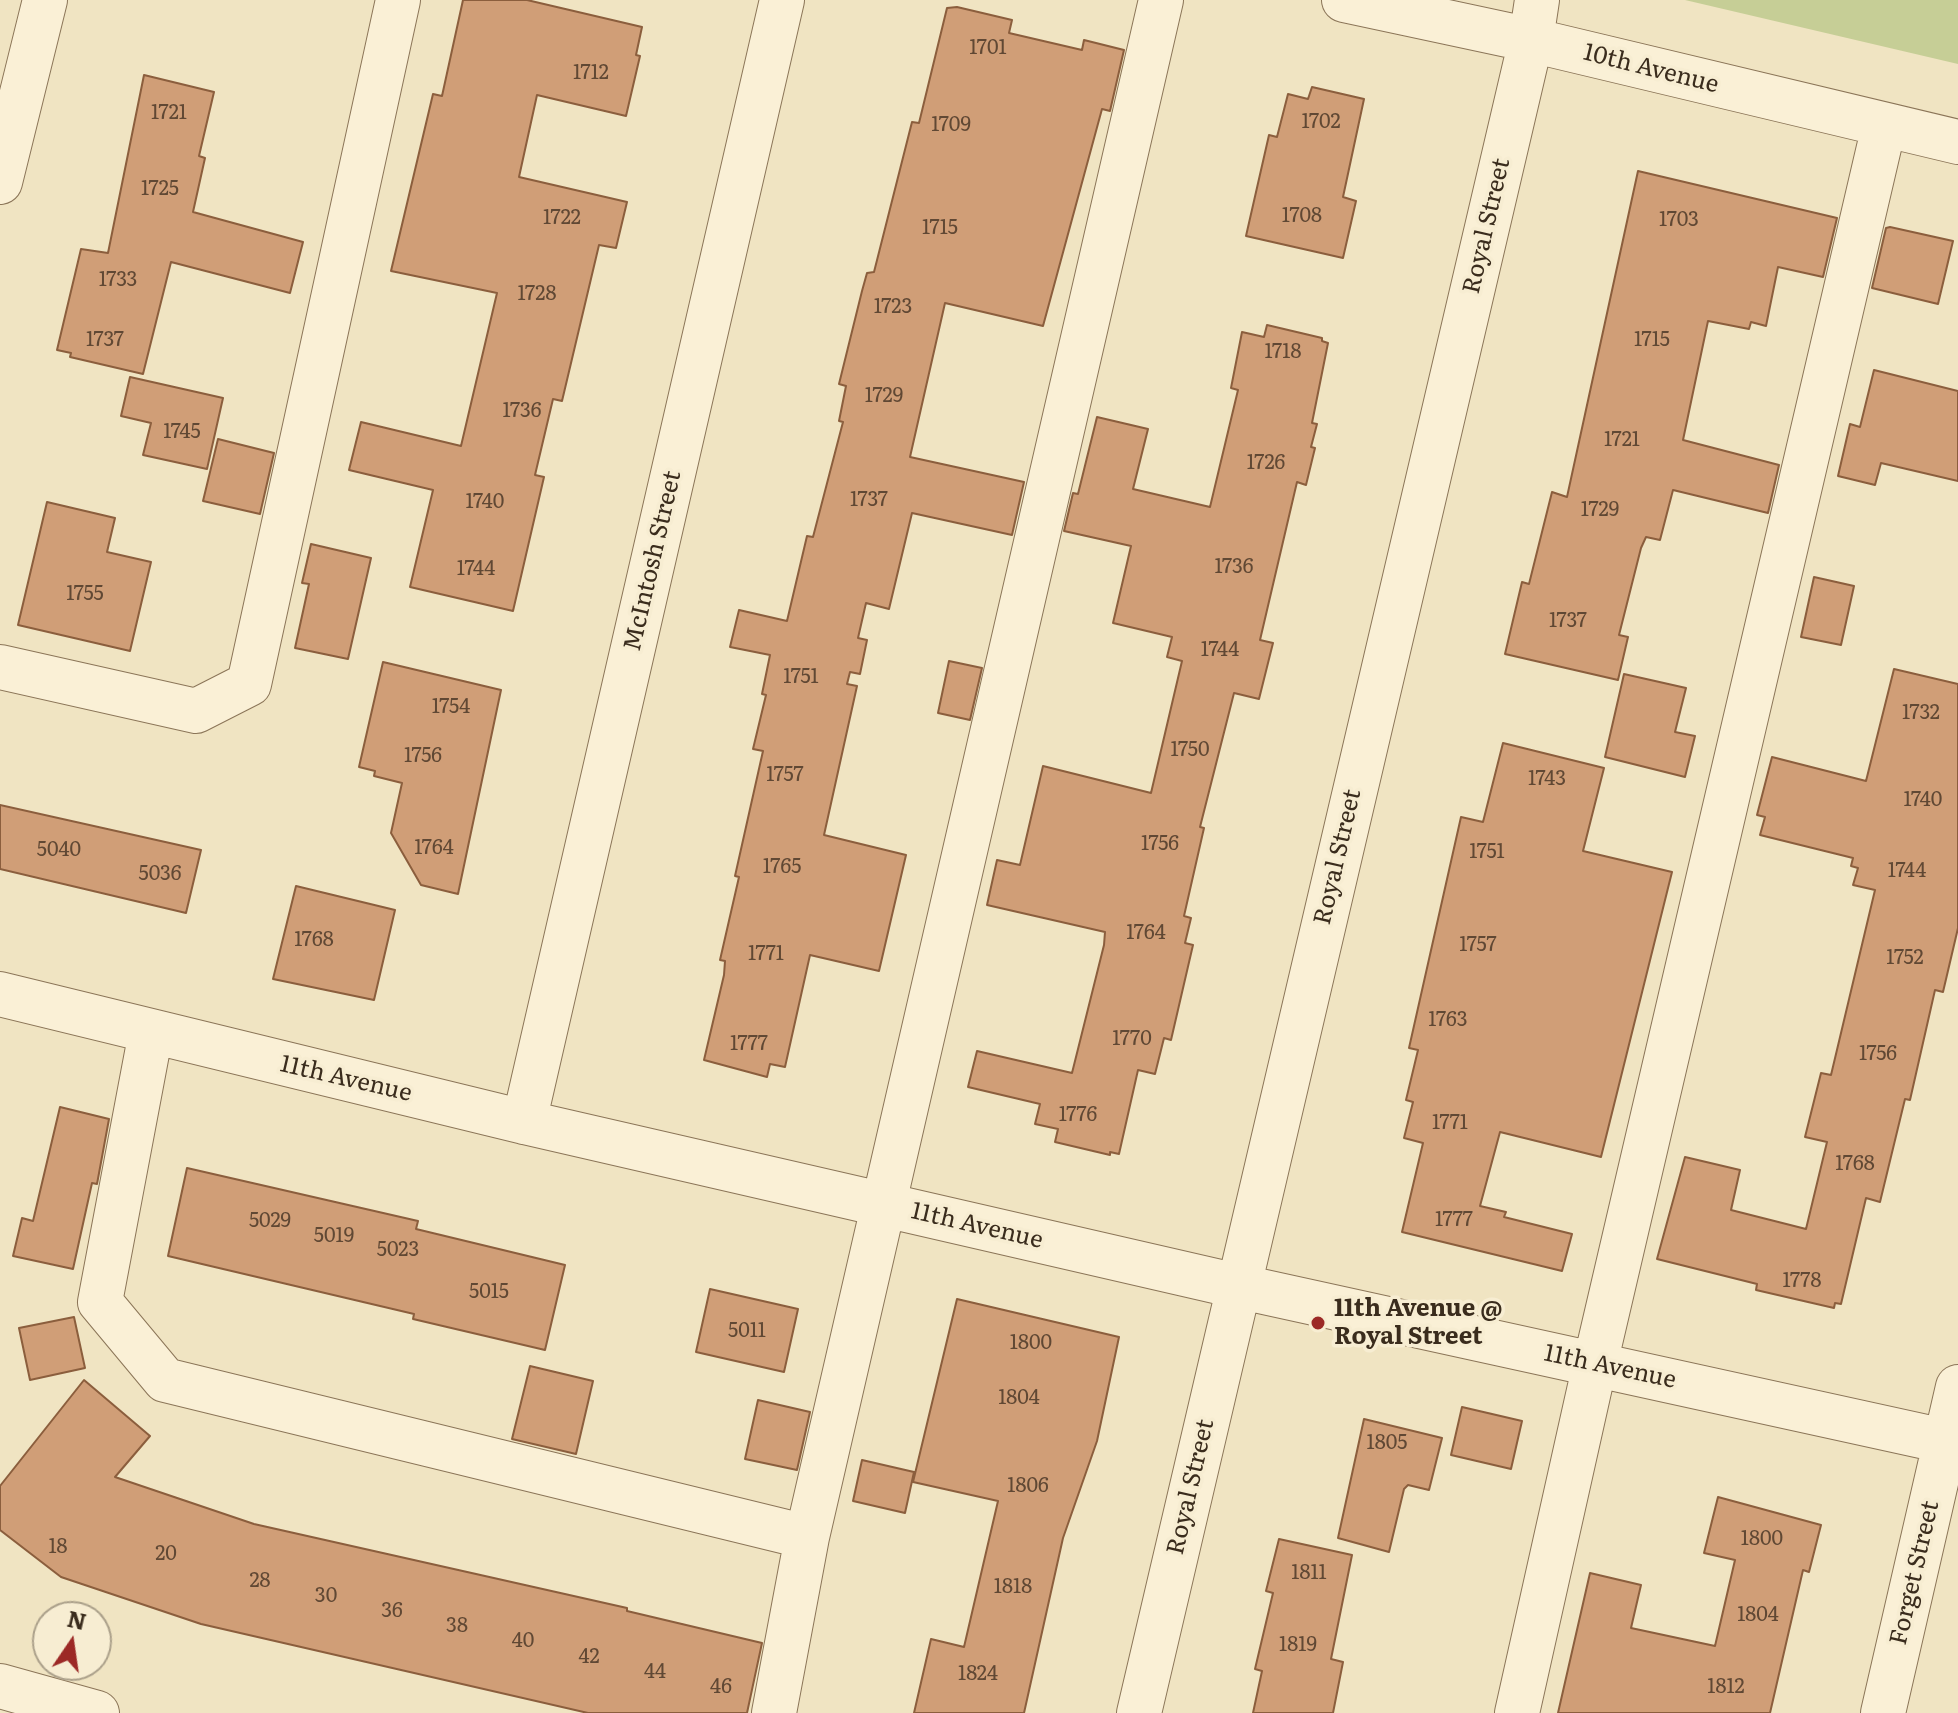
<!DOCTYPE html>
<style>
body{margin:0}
#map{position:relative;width:1958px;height:1713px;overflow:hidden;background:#f0e4c2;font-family:Literata,serif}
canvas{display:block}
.north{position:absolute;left:32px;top:1601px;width:80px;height:80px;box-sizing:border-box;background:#f7edd2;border:2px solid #aba08a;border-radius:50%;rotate:13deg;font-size:22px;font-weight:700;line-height:32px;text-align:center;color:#3a2c1d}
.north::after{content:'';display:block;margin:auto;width:28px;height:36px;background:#9c2926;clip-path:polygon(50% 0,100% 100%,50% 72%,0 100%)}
</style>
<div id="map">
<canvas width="1958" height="1713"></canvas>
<div class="north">N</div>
</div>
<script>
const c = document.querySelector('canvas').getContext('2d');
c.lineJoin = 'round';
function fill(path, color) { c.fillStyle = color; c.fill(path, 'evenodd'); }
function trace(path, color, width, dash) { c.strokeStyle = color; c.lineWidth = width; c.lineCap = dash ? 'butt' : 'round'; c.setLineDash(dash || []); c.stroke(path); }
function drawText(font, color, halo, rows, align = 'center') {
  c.font = font + ' Literata,serif'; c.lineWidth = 7; c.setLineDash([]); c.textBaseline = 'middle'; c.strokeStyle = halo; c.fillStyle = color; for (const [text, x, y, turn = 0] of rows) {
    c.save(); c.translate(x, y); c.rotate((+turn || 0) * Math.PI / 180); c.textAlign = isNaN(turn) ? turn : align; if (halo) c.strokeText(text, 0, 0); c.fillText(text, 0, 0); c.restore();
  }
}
fill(new Path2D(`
 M 1685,0 L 1958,0 L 1958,64 Z`), '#c6ce96');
const building = new Path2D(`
 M 463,0 L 527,0 L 642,27 L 636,55 L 640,56 L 626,116 L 537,95 L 519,177 L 627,202 L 616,248 L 599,245 L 562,401 L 553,399 L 535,475 L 544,477 L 513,611 L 410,587 L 433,490 L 349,470 L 361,422 L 461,446 L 497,293 L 391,271 L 433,94 L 442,96 Z
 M 957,7 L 1012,20 L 1009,33 L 1082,50 L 1084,40 L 1124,50 L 1110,111 L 1102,109 L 1043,326 L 945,303 L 910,457 L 1024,482 L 1012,535 L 912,513 L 889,609 L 866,603 L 858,638 L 867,640 L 860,674 L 850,672 L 847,684 L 857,686 L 824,835 L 906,855 L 879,971 L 810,955 L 785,1067 L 770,1064 L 767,1077 L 704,1060 L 724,975 L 725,961 L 720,960 L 739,877 L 735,876 L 763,751 L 753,749 L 766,695 L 762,694 L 770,655 L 730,647 L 739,610 L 787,621 L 807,536 L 813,537 L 843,422 L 839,421 L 846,386 L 839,384 L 862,291 L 867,273 L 874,272 L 912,122 L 919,123 L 947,8 Z
 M 144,75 L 214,92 L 199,156 L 205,158 L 193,212 L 303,242 L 290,293 L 171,262 L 143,374 L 70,357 L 71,353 L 57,350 L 81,249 L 108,253 Z
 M 1312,87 L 1364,99 L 1343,197 L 1356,201 L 1343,258 L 1246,236 L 1269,135 L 1277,137 L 1288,94 L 1308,99 Z
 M 1638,171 L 1837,218 L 1823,277 L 1778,267 L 1766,326 L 1751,322 L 1749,329 L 1708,321 L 1683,440 L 1779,465 L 1768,513 L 1673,490 L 1660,540 L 1646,537 L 1641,548 L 1619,635 L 1628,637 L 1618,680 L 1505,654 L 1522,582 L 1529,584 L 1552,492 L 1567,497 Z
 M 1890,227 L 1953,241 L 1938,304 L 1872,288 L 1886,228 Z
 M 1267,325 L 1322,338 L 1322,341 L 1328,343 L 1312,423 L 1317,424 L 1311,447 L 1315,448 L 1306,485 L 1297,482 L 1260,640 L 1273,643 L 1259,699 L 1234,693 L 1200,827 L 1204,828 L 1184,916 L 1191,918 L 1185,943 L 1193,945 L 1171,1040 L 1164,1038 L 1155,1074 L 1138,1070 L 1119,1154 L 1110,1152 L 1110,1155 L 1055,1142 L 1058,1129 L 1035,1124 L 1040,1104 L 968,1087 L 977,1051 L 1072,1073 L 1104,945 L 1105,932 L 987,905 L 997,860 L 1020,865 L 1043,766 L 1151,793 L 1182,661 L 1167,657 L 1172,637 L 1113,623 L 1131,546 L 1064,531 L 1073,493 L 1078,494 L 1097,417 L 1148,429 L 1133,489 L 1210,507 L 1238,390 L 1231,388 L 1242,332 L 1264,337 Z
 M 1874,370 L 1958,391 L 1958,481 L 1881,463 L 1875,485 L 1838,476 L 1850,424 L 1860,427 Z
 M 130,377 L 223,398 L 207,469 L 143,455 L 151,423 L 121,416 Z
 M 218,439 L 274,453 L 260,514 L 203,501 Z
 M 47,502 L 115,518 L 107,552 L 151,562 L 130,651 L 18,625 Z
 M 311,544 L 371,558 L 348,659 L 295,648 L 309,584 L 302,583 Z
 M 1814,577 L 1854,586 L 1841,645 L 1801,637 Z
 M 949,661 L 982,668 L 970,720 L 938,713 Z
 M 383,662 L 501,690 L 458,894 L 421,885 L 391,833 L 402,783 L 374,776 L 375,771 L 359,767 Z
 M 1894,669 L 1958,684 L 1958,928 L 1943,992 L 1935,990 L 1910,1100 L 1905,1099 L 1880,1202 L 1866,1198 L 1841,1304 L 1835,1303 L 1834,1308 L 1756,1290 L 1757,1284 L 1657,1259 L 1685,1157 L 1740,1170 L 1731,1210 L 1806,1229 L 1827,1142 L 1805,1137 L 1821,1073 L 1831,1075 L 1875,890 L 1853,885 L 1858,868 L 1851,866 L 1853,858 L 1760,835 L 1765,817 L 1757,815 L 1772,757 L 1866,781 Z
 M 1624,674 L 1686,688 L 1675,732 L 1695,736 L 1685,777 L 1605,757 Z
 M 1503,743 L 1604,768 L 1583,851 L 1672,872 L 1601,1157 L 1500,1132 L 1480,1206 L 1506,1212 L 1504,1217 L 1572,1234 L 1562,1271 L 1402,1232 L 1423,1143 L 1404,1138 L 1413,1102 L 1406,1100 L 1418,1050 L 1409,1048 L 1461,817 L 1483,822 Z
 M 0,805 L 201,850 L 186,913 L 0,869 Z
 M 296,886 L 395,910 L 374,1000 L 273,979 Z
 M 60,1107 L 109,1119 L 97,1184 L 92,1183 L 73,1269 L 13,1256 L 22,1218 L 33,1221 Z
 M 187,1168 L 418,1221 L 416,1229 L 565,1265 L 545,1350 L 413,1319 L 414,1314 L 168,1256 Z
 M 710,1289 L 798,1309 L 784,1372 L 696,1352 Z
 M 957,1299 L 1119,1337 L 1097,1441 L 1063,1538 L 1024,1713 L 914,1713 L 931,1639 L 964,1647 L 998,1501 L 913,1482 Z
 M 74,1317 L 85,1368 L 30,1380 L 19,1328 Z
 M 530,1366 L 593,1381 L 576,1454 L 512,1439 Z
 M 84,1380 L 150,1436 L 115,1477 L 254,1524 L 627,1608 L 627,1611 L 762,1643 L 747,1713 L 588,1713 L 201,1624 L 61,1577 L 0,1530 L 0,1486 Z
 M 758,1400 L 810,1412 L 797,1470 L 745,1459 Z
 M 1462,1407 L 1522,1421 L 1511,1469 L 1451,1455 Z
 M 1364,1419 L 1442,1438 L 1429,1490 L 1408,1485 L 1404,1489 L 1389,1552 L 1338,1538 Z
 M 862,1460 L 914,1472 L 905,1513 L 853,1501 Z
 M 1718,1497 L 1821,1525 L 1809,1572 L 1803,1570 L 1770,1713 L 1558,1713 L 1590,1573 L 1641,1585 L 1631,1628 L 1715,1646 L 1735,1560 L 1704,1553 Z
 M 1279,1539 L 1352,1555 L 1331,1659 L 1343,1662 L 1333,1713 L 1253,1713 L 1262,1671 L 1255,1669 L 1273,1593 L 1266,1591 Z`);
fill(building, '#d09e77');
trace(building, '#8b5e3d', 2);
const minor = new Path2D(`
 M 1344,0 L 1531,40 L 1958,142
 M 0,182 L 45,0
 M 0,667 L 196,711 L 249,684 L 398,0
 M 0,994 L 524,1122 L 1237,1286 L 1958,1444
 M 151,1032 L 100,1302 L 165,1380 L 807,1537
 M 524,1122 L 782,0
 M 0,1686 L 97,1713
 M 774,1713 L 807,1537 L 1161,0
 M 1139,1713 L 1531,40 L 1537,0
 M 1517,1713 L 1595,1364 L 1884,126
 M 1883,1713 L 1958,1387`);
trace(minor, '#8b7558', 46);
trace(minor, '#faf0d6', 44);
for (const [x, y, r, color] of [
 [1318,1323,8,"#9c2926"]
]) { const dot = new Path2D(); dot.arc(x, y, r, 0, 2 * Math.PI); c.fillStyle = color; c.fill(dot); trace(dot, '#f7edd2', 3); }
drawText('20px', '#604834', null, [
 ["1701",988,48],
 ["1712",591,73],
 ["1721",169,113],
 ["1702",1321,122],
 ["1709",951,125],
 ["1725",160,189],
 ["1708",1302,216],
 ["1722",562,218],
 ["1703",1679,220],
 ["1715",940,228],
 ["1733",118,280],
 ["1728",537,294],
 ["1723",893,307],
 ["1737",105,340],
 ["1715",1652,340],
 ["1718",1283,352],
 ["1729",884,396],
 ["1736",522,411],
 ["1745",182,432],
 ["1721",1622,440],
 ["1726",1266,463],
 ["1737",869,500],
 ["1740",485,502],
 ["1729",1600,510],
 ["1736",1234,567],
 ["1744",476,569],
 ["1755",85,594],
 ["1737",1568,621],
 ["1744",1220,650],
 ["1751",801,677],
 ["1754",451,707],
 ["1732",1921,713],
 ["1750",1190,750],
 ["1756",423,756],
 ["1757",785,775],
 ["1743",1547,779],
 ["1740",1923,800],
 ["1756",1160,844],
 ["1764",434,848],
 ["5040",59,850],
 ["1751",1487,852],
 ["1765",782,867],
 ["1744",1907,871],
 ["5036",160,874],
 ["1764",1146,933],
 ["1768",314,940],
 ["1757",1478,945],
 ["1771",766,954],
 ["1752",1905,958],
 ["1763",1448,1020],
 ["1770",1132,1039],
 ["1777",749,1044],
 ["1756",1878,1054],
 ["1776",1078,1115],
 ["1771",1450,1123],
 ["1768",1855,1164],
 ["1777",1454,1220],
 ["5029",270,1221],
 ["5019",334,1236],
 ["5023",398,1250],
 ["1778",1802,1281],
 ["5015",489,1292],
 ["5011",747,1331],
 ["1800",1031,1343],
 ["1804",1019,1398],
 ["1805",1387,1443],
 ["1806",1028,1486],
 ["1800",1762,1539],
 ["18",58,1547],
 ["20",166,1554],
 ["1811",1309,1573],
 ["28",260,1581],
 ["1818",1013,1587],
 ["30",326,1596],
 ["36",392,1611],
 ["1804",1758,1615],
 ["38",457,1626],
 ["40",523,1641],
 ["1819",1298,1645],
 ["42",589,1657],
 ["44",655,1672],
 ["1824",978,1674],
 ["46",721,1687],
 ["1812",1726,1687]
]);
drawText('24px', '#3a2c1d', '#f7edd2', [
 ["10th Avenue",1651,69,14],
 ["Royal Street",1487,226,-77],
 ["McIntosh Street",653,561,-77],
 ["Royal Street",1338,857,-77],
 ["11th Avenue",346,1079,13],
 ["11th Avenue",977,1226,13],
 ["11th Avenue",1610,1367,12],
 ["Royal Street",1191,1487,-77],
 ["Forget Street",1915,1573,-77]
]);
drawText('bold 24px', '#3a2c1d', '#f7edd2', [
 ["11th Avenue @",1334,1309],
 ["Royal Street",1334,1337]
], 'left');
</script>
